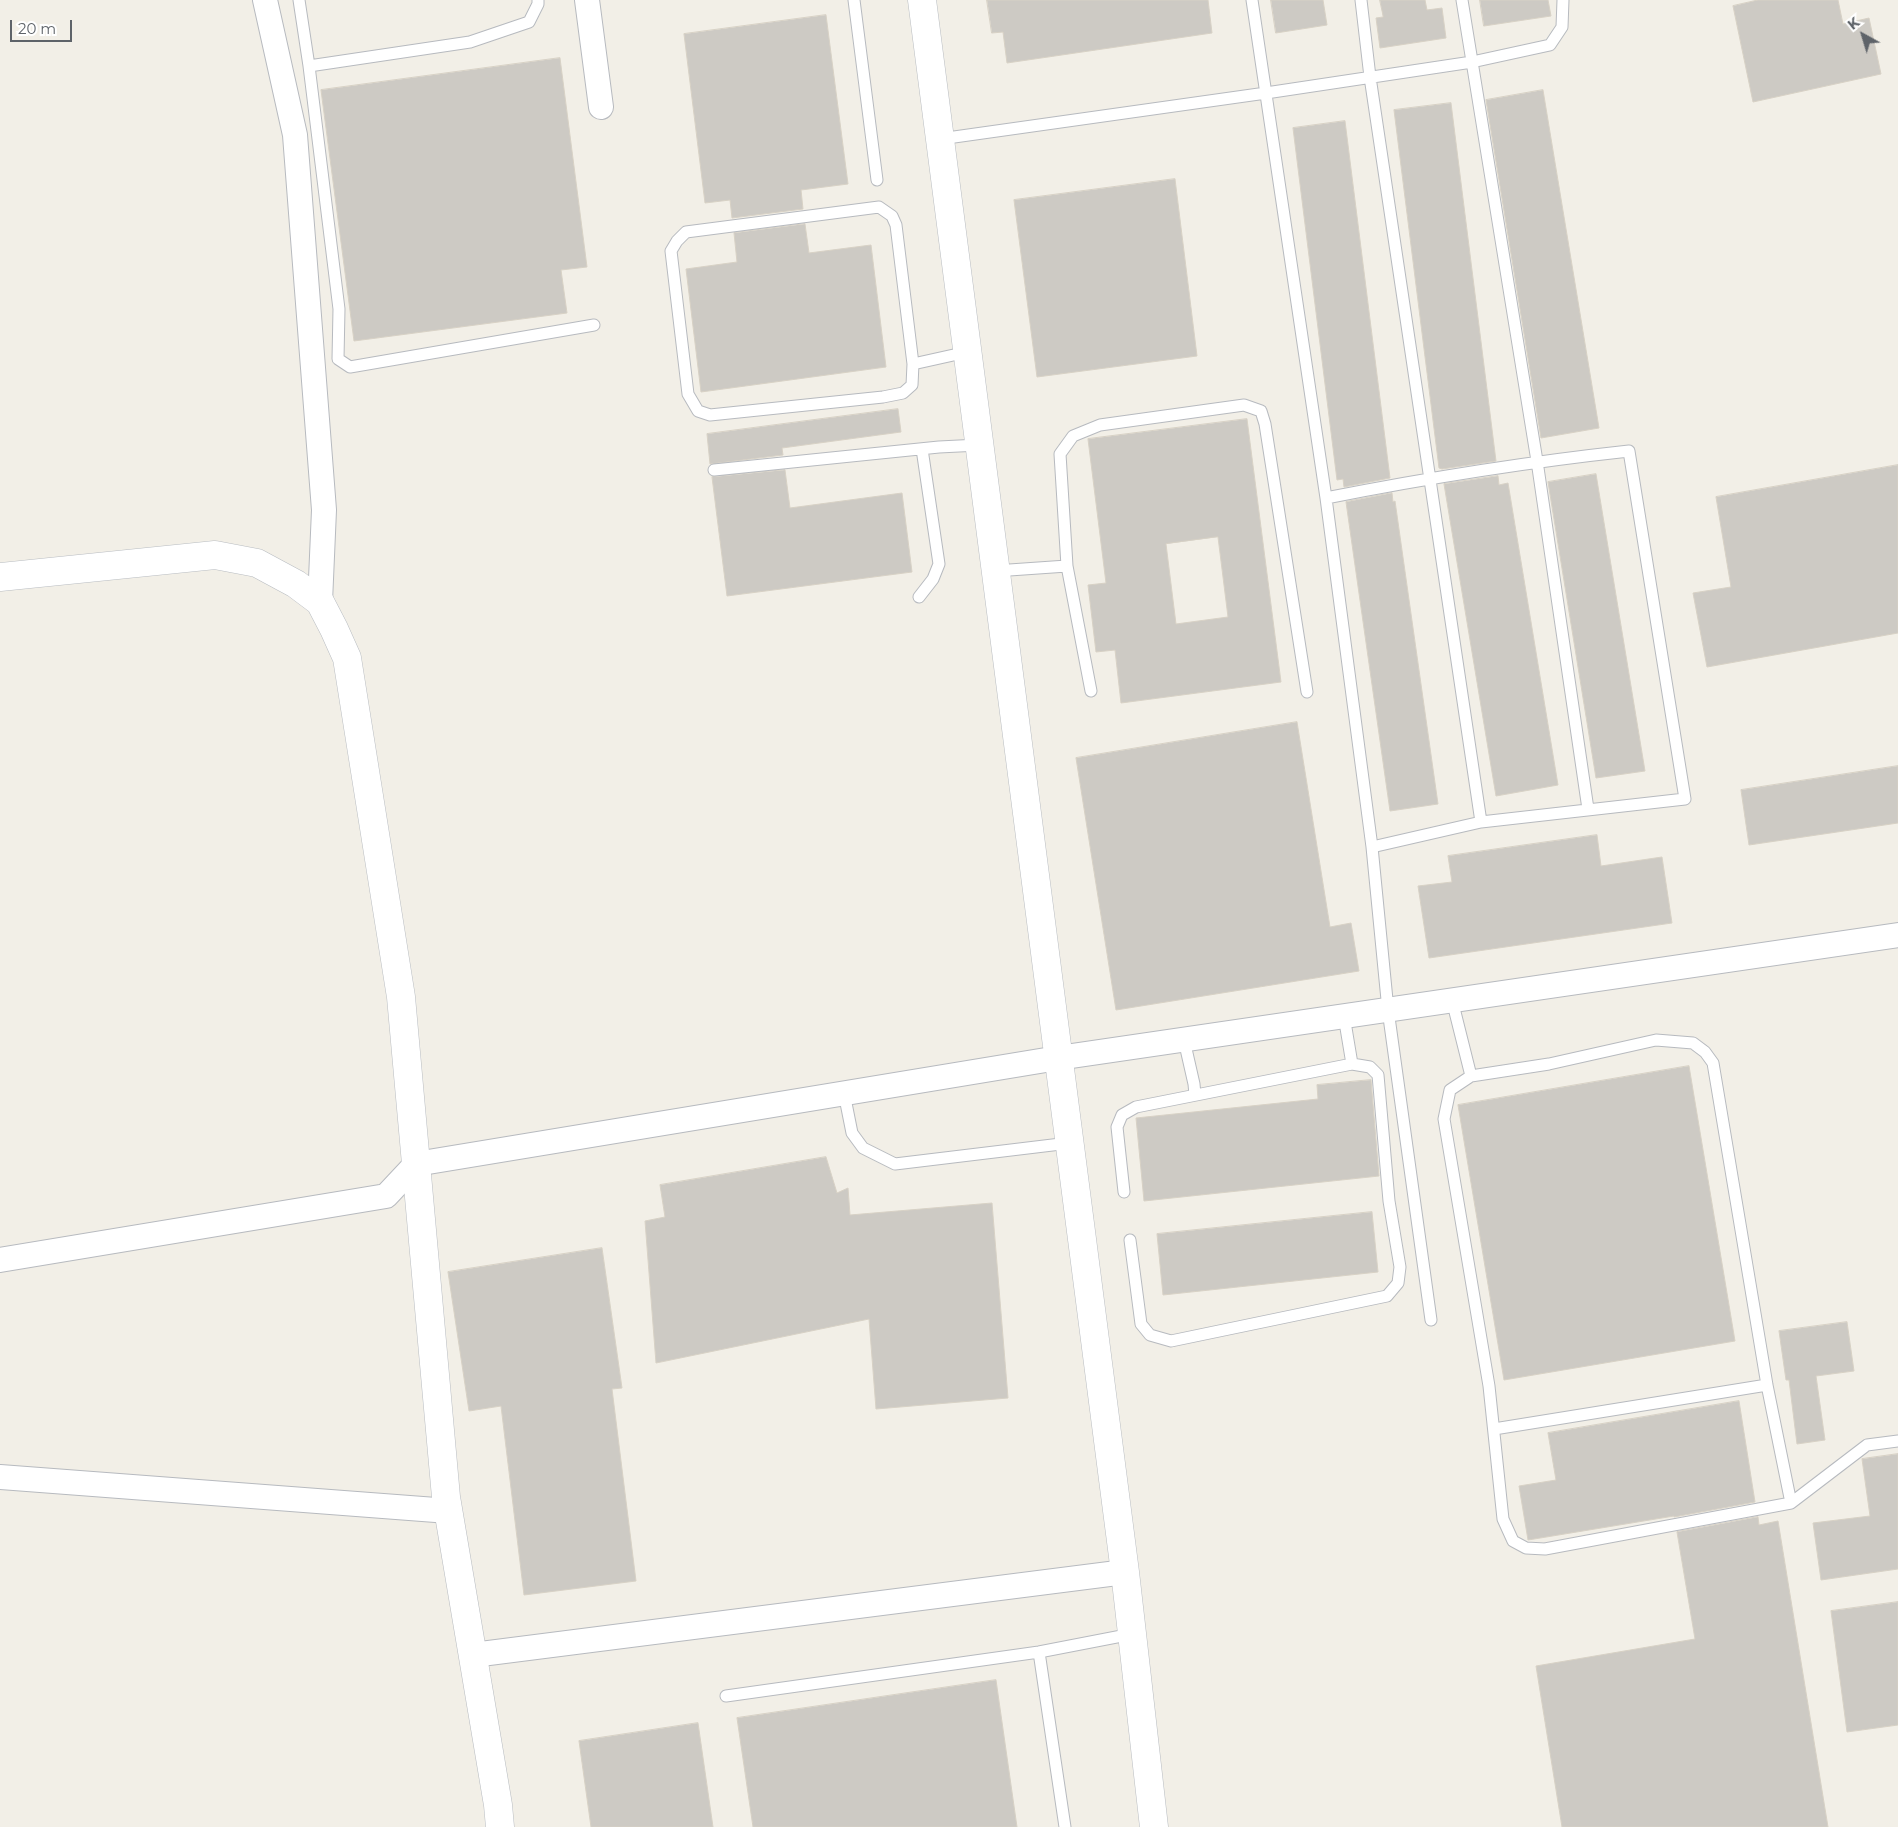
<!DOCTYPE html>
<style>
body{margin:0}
#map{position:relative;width:1898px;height:1827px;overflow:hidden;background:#f2efe7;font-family:Montserrat,sans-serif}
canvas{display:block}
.north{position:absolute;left:1838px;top:10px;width:50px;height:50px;-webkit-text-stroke:4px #fff;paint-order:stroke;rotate:321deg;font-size:14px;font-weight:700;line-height:20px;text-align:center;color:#5e6369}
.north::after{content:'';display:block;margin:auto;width:18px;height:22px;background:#5e6369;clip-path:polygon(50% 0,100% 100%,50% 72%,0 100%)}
.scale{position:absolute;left:10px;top:20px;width:62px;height:22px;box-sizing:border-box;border:2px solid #5e6369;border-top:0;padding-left:6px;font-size:15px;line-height:18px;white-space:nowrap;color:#5e6369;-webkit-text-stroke:4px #fff;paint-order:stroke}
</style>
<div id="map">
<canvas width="1898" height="1827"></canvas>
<div class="north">K</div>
<div class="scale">20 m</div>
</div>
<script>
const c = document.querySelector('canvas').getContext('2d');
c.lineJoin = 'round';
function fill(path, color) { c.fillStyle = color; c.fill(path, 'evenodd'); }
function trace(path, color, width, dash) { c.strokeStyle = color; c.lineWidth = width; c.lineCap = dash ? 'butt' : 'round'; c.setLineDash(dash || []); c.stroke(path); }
const building = new Path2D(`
 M 987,0 L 1208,0 L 1212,33 L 1007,63 L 1003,32 L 992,33 Z
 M 1271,0 L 1323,0 L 1327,25 L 1276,33 Z
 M 1380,0 L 1425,0 L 1427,10 L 1442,8 L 1446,38 L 1380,48 L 1376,18 L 1383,17 Z
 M 1480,0 L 1548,0 L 1551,16 L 1484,26 Z
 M 1758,0 L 1838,0 L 1843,24 L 1869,18 L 1881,74 L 1753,102 L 1733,6 Z
 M 826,15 L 848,184 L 801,190 L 803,209 L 732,218 L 730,200 L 705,203 L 684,34 Z
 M 560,58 L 587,267 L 561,270 L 567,313 L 354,341 L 321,90 Z
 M 1543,90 L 1599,428 L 1541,438 L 1486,100 Z
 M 1451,103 L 1496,461 L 1442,469 L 1439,468 L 1394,110 Z
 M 1345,121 L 1390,478 L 1344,487 L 1343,479 L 1337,480 L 1293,128 Z
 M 1175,179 L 1197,356 L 1037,377 L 1014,200 Z
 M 805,224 L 809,253 L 871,245 L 886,367 L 701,392 L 686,269 L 737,262 L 734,233 Z
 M 898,409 L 901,432 L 782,448 L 783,455 L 710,464 L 707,434 Z
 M 1247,419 L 1281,682 L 1121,703 L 1115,650 L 1096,652 L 1088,585 L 1106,583 L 1088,439 ZM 1218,537 L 1228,617 L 1176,624 L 1166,544 Z
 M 1898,465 L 1898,633 L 1707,667 L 1693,593 L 1731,587 L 1716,497 Z
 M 785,470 L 790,508 L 902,493 L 912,572 L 727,596 L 712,477 Z
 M 1596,474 L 1645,771 L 1596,778 L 1548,482 Z
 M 1498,476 L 1499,485 L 1508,483 L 1558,785 L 1496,796 L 1444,484 Z
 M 1392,493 L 1393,502 L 1395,501 L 1438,804 L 1390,811 L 1346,502 Z
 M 1297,722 L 1330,927 L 1351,923 L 1359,971 L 1116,1010 L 1076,758 Z
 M 1898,766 L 1898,823 L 1749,845 L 1741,790 Z
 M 1597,835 L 1601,866 L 1662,857 L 1672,923 L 1429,958 L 1418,886 L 1452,882 L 1448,856 Z
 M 1689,1066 L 1735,1341 L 1504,1380 L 1458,1105 Z
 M 1371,1080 L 1379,1176 L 1144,1201 L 1136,1118 L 1318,1099 L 1317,1085 Z
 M 826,1157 L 837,1193 L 848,1188 L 850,1215 L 992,1203 L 1008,1398 L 876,1409 L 869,1319 L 656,1363 L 645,1221 L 665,1217 L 660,1185 Z
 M 1372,1212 L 1378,1272 L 1163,1295 L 1157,1234 Z
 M 602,1248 L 622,1388 L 612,1389 L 636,1581 L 524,1595 L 501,1406 L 469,1411 L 448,1272 Z
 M 1847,1322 L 1854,1371 L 1816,1376 L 1825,1440 L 1797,1444 L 1789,1380 L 1786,1380 L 1779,1331 Z
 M 1739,1401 L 1755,1502 L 1674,1517 L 1674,1516 L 1528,1540 L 1519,1486 L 1556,1480 L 1548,1433 Z
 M 1898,1454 L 1898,1569 L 1821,1580 L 1813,1523 L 1870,1516 L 1862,1459 Z
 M 1758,1517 L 1759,1525 L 1778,1521 L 1828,1827 L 1562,1827 L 1536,1666 L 1695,1639 L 1677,1532 Z
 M 1898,1602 L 1898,1725 L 1847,1732 L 1831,1611 Z
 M 996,1680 L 1017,1827 L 753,1827 L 737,1718 Z
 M 698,1723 L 713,1827 L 591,1827 L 579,1741 Z`);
fill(building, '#cdcac4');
trace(building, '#d7d1c5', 1);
const lane = new Path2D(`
 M 299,0 L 309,66 L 339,309 L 338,359 L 350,367 L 594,325
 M 854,0 L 877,180
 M 1252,0 L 1326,498 L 1372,847 L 1388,1010 L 1431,1320
 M 1361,0 L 1370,77 L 1481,822
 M 1462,0 L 1537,461 L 1588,809
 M 309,66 L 470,42 L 529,22 L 538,4 L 538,0
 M 940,139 L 1266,93 L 1472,62 L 1550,45 L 1562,27 L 1563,0
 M 913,364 L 896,225 L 892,216 L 879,207 L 686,232 L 677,241 L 671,251 L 688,394 L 698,411 L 710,415 L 883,397 L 903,393 L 912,385 L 913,364 L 967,352
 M 714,470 L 939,447 L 979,445
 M 1326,498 C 1427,478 1527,462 1629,451 L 1685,799 L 1481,822 L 1372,847
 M 995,571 L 1067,566
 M 919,597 L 933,579 L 939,564 L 922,449
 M 1091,691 L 1067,566 L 1060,454 L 1073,436 L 1100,425 L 1244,405 L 1261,411 L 1265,424 L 1307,692
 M 1452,1000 L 1471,1076 L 1450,1090 L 1444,1119 L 1489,1386 L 1503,1519 L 1513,1541 L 1526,1548 L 1545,1549 L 1791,1503 L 1867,1445 L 1898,1441
 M 1344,1016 L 1352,1064
 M 1184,1040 L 1194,1084 L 1195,1095
 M 1471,1076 L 1549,1064 L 1656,1040 L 1693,1043 L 1705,1052 L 1713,1063 L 1767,1385 L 1791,1503
 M 844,1093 L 852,1133 L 863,1148 L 895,1164 L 1069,1143
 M 1124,1192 L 1117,1127 L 1122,1115 L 1136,1107 L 1352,1064 L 1370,1067 L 1378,1075 L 1389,1201 L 1400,1267 L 1398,1283 L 1387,1296 L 1171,1341 L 1150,1335 L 1141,1324 L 1130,1240
 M 1494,1429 L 1767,1385
 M 1039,1652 L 1065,1827
 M 726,1696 L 1039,1652 L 1132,1634`);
const street = new Path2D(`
 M 265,0 L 295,135 L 324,510 L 320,602
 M 587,0 L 601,107
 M 0,1260 L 386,1196 L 416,1164 L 1058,1058 L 1898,935
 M 0,1477 L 449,1511
 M 473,1655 L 1125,1572`);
const secondary = new Path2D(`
 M 922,0 L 1125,1572 L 1154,1827
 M 0,577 L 215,555 L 257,563 L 296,584 L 320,602 L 334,629 L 347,658 L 401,997 L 446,1497 L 498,1805 L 500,1827`);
trace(lane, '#b7babf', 13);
trace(street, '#b7babf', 26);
trace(secondary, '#b8bcc1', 29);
trace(lane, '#fff', 11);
trace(street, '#fff', 24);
trace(secondary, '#fff', 28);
</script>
